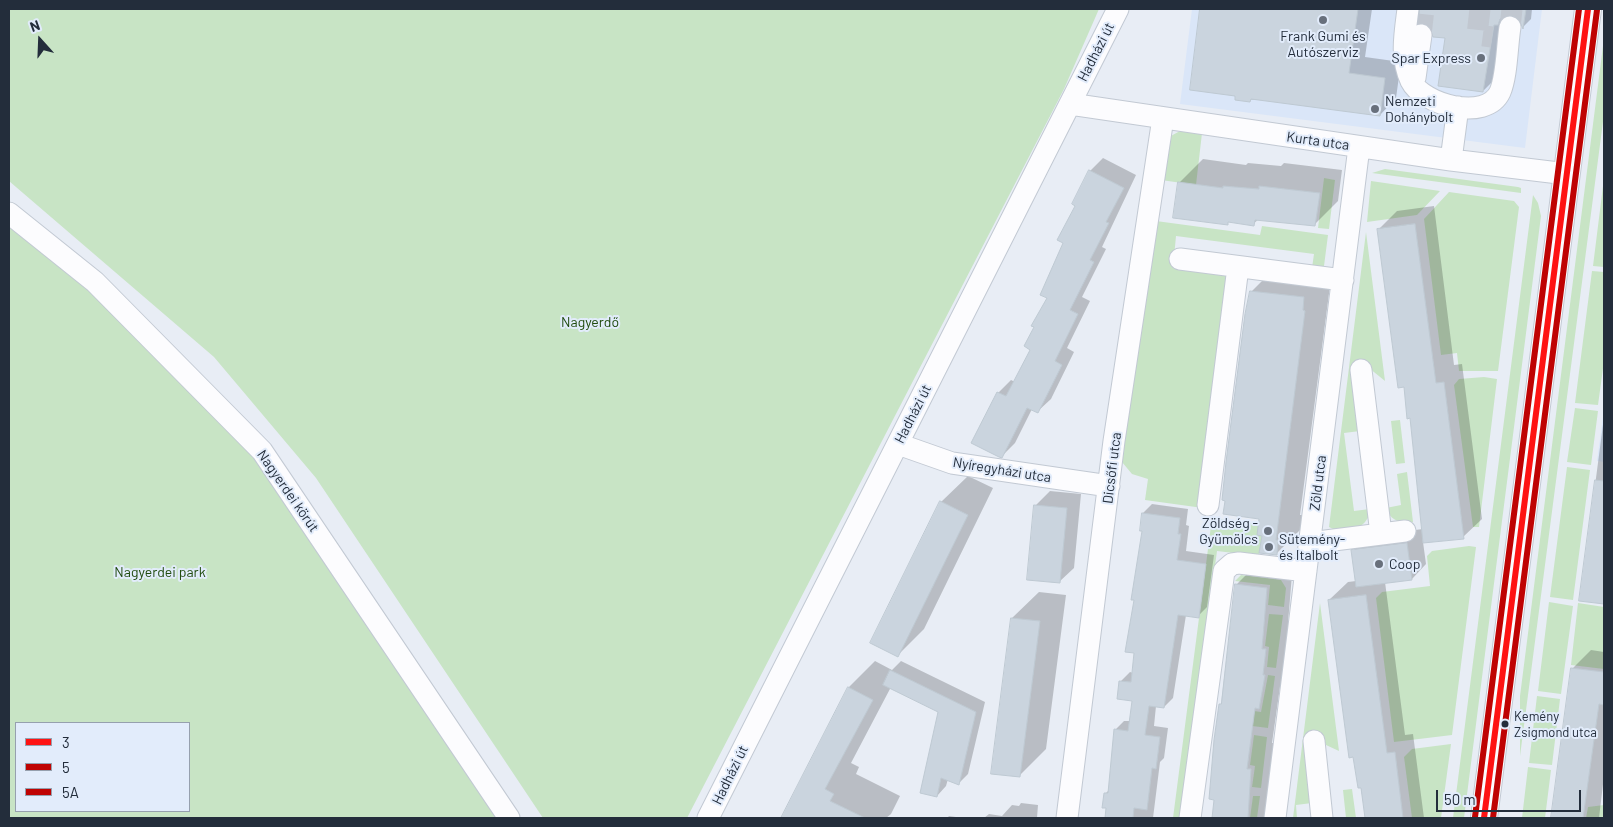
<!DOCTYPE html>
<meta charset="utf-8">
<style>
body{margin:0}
#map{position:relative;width:1613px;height:827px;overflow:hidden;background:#e8edf5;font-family:Barlow,sans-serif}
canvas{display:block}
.frame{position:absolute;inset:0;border:10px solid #232d3b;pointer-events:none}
.legend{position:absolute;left:15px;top:722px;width:175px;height:90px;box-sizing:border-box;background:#e2ecfb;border:1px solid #96a0ae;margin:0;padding:6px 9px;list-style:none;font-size:15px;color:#232d3b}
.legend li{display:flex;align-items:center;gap:10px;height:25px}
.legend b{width:25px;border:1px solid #96a0ae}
.north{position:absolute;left:15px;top:15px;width:50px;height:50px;-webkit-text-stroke:4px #e2ecfb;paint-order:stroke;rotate:340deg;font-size:14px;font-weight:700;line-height:20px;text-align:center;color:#232d3b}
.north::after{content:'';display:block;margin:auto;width:18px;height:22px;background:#232d3b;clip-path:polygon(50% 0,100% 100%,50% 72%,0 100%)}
.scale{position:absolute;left:1436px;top:790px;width:145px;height:22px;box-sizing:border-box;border:2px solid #232d3b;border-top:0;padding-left:6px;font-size:15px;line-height:18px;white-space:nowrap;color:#232d3b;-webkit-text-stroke:4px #e2ecfb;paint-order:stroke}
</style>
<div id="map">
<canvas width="1613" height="827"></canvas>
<div class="frame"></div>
<ul class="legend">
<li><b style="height:6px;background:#fe1313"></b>3</li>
<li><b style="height:6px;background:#bf0303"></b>5</li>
<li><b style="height:6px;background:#bf0303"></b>5A</li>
</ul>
<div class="north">N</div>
<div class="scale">50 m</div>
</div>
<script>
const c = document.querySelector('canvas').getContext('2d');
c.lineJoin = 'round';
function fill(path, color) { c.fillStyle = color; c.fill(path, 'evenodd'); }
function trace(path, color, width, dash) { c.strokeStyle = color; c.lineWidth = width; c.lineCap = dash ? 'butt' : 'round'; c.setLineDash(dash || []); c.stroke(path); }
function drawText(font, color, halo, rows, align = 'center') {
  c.font = font + ' Barlow,sans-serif'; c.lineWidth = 4; c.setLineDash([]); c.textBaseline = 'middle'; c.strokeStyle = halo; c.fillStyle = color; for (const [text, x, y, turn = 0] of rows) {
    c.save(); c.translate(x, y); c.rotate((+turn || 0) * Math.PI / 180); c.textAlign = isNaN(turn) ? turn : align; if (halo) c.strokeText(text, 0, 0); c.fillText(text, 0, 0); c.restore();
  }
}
fill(new Path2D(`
 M 1192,9 L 1542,9 L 1525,148 L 1180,104 Z
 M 1603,417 L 1604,417 L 1604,462 L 1597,461 Z`), '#dae6f8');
fill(new Path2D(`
 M 9,9 L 1099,9 L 1064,89 L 687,818 L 543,818 L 316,478 L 214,357 L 9,181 Z
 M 1604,38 L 1604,114 L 1520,756 L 1520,696 Z
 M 1180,131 L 1202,133 L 1196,185 L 1161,180 L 1169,137 Z
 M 1385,169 L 1518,187 L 1521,188 L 1521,193 L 1372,173 Z
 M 1324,178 L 1335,180 L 1329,229 L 1318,228 Z
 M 1604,178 L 1604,267 L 1593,266 Z
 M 1371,181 L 1440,191 L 1417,215 L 1367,222 Z
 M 1449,192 L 1514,201 L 1519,207 L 1498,371 L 1459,371 L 1457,353 L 1441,355 L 1424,219 Z
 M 1533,195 L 1538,203 L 1541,216 L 1464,818 L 1453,818 Z
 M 9,213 L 262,451 L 509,818 L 9,818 ZM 16,723 L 189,723 L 189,811 L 16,811 Z
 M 1156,221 L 1260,235 L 1262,226 L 1328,235 L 1324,266 L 1312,268 L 1314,254 L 1176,236 L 1173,268 L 1228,276 L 1203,508 L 1145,500 L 1148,479 L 1132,474 L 1122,462 Z
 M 1366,232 L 1385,381 L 1369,368 L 1360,431 L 1344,433 L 1354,511 L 1370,509 C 1369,529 1345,536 1329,527 Z
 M 1592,271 L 1604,272 L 1604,361 L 1598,405 L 1575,403 Z
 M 1484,377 L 1497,379 L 1479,527 L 1473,527 L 1454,385 L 1459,379 Z
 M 1575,408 L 1598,411 L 1591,465 L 1567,462 Z
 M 1400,420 L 1405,463 L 1396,464 L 1391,421 Z
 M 1567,467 L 1590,470 L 1573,600 L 1550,597 Z
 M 1407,472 L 1413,522 C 1399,523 1391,521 1386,508 L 1401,505 L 1397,474 Z
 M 1212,518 L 1259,524 L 1262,536 L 1259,556 L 1217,551 L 1181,818 L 1173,818 Z
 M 1469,546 L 1476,547 L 1452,735 L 1394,742 L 1376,598 L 1382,592 L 1430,586 L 1427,556 L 1432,551 Z
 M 1241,575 L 1281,580 L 1286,588 L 1284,607 L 1268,605 L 1270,585 L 1235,581 Z
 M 1549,602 L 1573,606 L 1561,694 L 1538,691 Z
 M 1320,603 L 1339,751 L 1326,745 L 1322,736 L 1304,737 L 1312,803 L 1296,805 L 1297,818 L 1293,818 Z
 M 1578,603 L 1604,607 L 1604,669 L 1571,665 Z
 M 1269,614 L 1283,615 L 1276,668 L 1267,667 L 1269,647 L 1265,646 Z
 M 1268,675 L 1275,676 L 1268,728 L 1252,726 L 1254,711 L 1261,712 Z
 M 1537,696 L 1560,699 L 1552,765 L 1529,763 Z
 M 1254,735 L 1267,737 L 1261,788 L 1252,787 L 1255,766 L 1250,765 Z
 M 1451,744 L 1441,818 L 1412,818 L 1404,757 L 1412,749 Z
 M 1528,767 L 1551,770 L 1545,818 L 1522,818 Z
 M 1352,789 L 1356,818 L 1346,818 L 1343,790 Z
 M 1253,796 L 1260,796 L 1257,818 L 1250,818 Z
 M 1604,805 L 1604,818 L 1586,818 L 1588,807 Z`), '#c8e4c5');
fill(new Path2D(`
 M 1201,9 L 1372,9 L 1365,57 L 1401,62 L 1396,98 L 1380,115 L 1266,100 L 1236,99 L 1237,95 L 1191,89 Z
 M 1421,9 L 1532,9 L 1531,19 L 1523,27 L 1519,17 L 1511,13 L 1501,20 L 1493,81 L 1484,90 L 1440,85 L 1447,37 Z
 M 1103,158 L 1136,175 L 1102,247 L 1106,249 L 1082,297 L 1090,301 L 1067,348 L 1074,352 L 1051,399 L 1038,411 L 1032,409 L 1015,443 L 1002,456 L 998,393 L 1011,380 L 1015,382 L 1032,349 L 1077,205 L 1090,171 Z
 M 1203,159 L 1246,165 L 1248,163 L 1281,166 L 1284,163 L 1342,170 L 1338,201 L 1315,224 L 1259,219 L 1253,224 L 1229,221 L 1227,223 L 1179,183 Z
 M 1434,206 L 1454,365 L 1462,364 L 1482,519 L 1463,537 L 1423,542 L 1426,564 L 1412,579 L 1385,582 L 1405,735 L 1413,734 L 1424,818 L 1366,818 L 1329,600 L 1348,582 L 1356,581 L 1353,551 L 1367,536 L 1423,529 L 1411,417 L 1378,230 L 1397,211 Z
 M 1277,266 L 1330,286 L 1300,515 L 1303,515 L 1301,529 L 1276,554 L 1263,534 L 1261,518 L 1252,291 Z
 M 1604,417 L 1604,603 L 1580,600 Z
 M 968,476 L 993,488 L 924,629 L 898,655 L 941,502 Z
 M 1050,491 L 1081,494 L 1074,568 L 1059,582 L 1035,506 Z
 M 1152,504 L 1188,509 L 1186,525 L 1189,526 L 1186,551 L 1214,555 L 1207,607 L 1198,616 L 1186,615 L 1173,698 L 1164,707 L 1156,706 L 1154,726 L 1168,728 L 1164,758 L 1160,762 L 1153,818 L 1106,818 L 1107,807 L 1105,794 L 1110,789 L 1115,730 L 1124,721 L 1131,721 L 1133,700 L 1121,681 L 1130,672 L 1133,673 L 1136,652 L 1136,599 L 1144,530 L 1143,513 Z
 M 1263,558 L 1293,562 L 1288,623 L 1292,623 L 1286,681 L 1280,687 L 1272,743 L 1277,743 L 1268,818 L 1213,818 L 1220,705 L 1223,702 L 1236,585 Z
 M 1039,592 L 1066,595 L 1046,749 L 1019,776 L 992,772 L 1012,618 Z
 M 1591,650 L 1604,652 L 1604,776 L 1599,818 L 1552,818 L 1572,669 Z
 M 875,661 L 892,670 L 901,661 L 985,702 L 968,774 L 959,783 L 948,779 L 946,786 L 937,796 L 939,711 L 891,687 L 851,763 L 859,767 L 856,774 L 900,796 L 891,814 L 886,818 L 783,818 L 849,687 Z
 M 1021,803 L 1038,805 L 1037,818 L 984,818 L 989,814 L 1002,816 L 1012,805 L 1019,806 Z
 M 949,816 L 963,818 L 947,818 Z`), '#0003');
const building = new Path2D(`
 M 1200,9 L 1358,9 L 1349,73 L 1385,78 L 1380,116 L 1251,99 L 1250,102 L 1235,100 L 1235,96 L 1190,90 Z
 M 1420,9 L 1526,9 L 1523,29 L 1518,17 L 1511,15 L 1500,19 L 1498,25 L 1494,25 L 1483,92 L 1438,86 L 1445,38 L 1433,37 L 1429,25 L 1419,23 Z
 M 1089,170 L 1124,188 L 1106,222 L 1109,223 L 1090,260 L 1094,262 L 1070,310 L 1078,314 L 1055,361 L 1062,365 L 1038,413 L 1027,408 L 1002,458 L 999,457 L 971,443 L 997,392 L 1006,396 L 1030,350 L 1024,346 L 1034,327 L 1031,326 L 1047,298 L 1040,295 L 1063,243 L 1057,240 L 1075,206 L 1072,204 Z
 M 1178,182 L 1223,188 L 1223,186 L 1259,189 L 1259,186 L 1320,193 L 1315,226 L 1255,220 L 1254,226 L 1228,222 L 1228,225 L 1173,218 Z
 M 1415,224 L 1436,383 L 1444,382 L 1464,539 L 1423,543 L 1410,418 L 1407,419 L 1404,387 L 1398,388 L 1377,229 Z
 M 1250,291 L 1304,297 L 1303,310 L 1305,311 L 1276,540 L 1278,540 L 1277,555 L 1259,553 L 1262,536 L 1257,535 L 1259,519 L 1223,514 L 1225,501 L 1222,500 L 1226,462 L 1245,314 Z
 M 1595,480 L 1604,481 L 1604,604 L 1579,601 Z
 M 940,501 L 968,515 L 898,657 L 870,643 Z
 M 1034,505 L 1067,508 L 1060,583 L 1027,580 Z
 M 1142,513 L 1180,518 L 1178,534 L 1181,534 L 1177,560 L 1206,564 L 1199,618 L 1178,615 L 1164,708 L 1149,706 L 1145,735 L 1160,737 L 1156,769 L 1152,768 L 1147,810 L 1134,808 L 1133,818 L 1105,818 L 1106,808 L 1102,808 L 1104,793 L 1108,793 L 1114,729 L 1128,731 L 1132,701 L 1117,699 L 1119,681 L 1131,682 L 1134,653 L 1125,652 L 1134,600 L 1131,600 L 1142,531 L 1140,531 Z
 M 1407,543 L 1412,580 L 1356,587 L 1351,550 Z
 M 1235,584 L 1267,588 L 1262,649 L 1266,649 L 1263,675 L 1265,675 L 1259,709 L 1255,708 L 1247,769 L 1251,769 L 1248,818 L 1212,818 L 1214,800 L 1209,799 L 1214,740 L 1219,704 L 1221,704 Z
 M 1366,595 L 1387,753 L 1395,752 L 1403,818 L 1365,818 L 1361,788 L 1358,788 L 1353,757 L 1349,758 L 1328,600 Z
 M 1011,618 L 1040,621 L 1020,777 L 991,774 Z
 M 1571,668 L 1604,672 L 1604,705 L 1599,704 L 1583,818 L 1551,818 Z
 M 890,670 L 976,712 L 959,785 L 941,778 L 937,797 L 920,793 L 938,712 L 883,685 Z
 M 848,687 L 873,700 L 825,789 L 834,794 L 830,801 L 865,818 L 781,818 Z`);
fill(building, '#cad4de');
trace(building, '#bec9d2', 1);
trace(new Path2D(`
 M 1480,9 L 1477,35 L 1492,37
 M 1510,27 L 1512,9
 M 1421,35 L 1424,9`), '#c1c7d0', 21, [21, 11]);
const minor = new Path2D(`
 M 1408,9 C 1405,33 1400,58 1411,81 C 1423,105 1486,122 1500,92 C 1507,76 1507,45 1510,27
 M 1415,78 L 1421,35
 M 1070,104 L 1451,160 L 1567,174
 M 1451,160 L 1458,107
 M 9,213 L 95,282 L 262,451 L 509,818
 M 1180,259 L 1343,280
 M 1361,370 L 1381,534
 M 898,444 L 952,463 L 1109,486
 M 1208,505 L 1238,267
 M 1310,543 L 1405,531
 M 1314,741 L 1322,818
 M 708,818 L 1118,9
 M 1067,818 L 1114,441 L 1163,118
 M 1190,818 L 1224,571 L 1232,564 L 1239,563 L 1306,571
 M 1275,818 L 1359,147`);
const major = new Path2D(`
 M 1484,818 L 1588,9`);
trace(minor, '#c2c9d3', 23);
trace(major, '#c2c9d3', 28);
trace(minor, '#fcfcfe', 21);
trace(major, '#fcfcfe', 26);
trace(new Path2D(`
 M 1484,818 L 1588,9`), '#fe1313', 6);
trace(new Path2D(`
 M 1493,818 L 1597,10`), '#bf0303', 6);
trace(new Path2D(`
 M 1475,817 L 1579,9`), '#bf0303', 6);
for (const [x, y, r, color] of [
 [1323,20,5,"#68707c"],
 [1481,58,5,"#68707c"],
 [1375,109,5,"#68707c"],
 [1268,531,5,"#68707c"],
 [1269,547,5,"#68707c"],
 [1379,564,5,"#68707c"],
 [1505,724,4.5,"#232d3b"]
]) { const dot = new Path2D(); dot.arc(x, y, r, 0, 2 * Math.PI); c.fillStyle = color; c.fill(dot); trace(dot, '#e2ecfb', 2); }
drawText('13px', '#232d3b', '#e2ecfb', [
 ["Kemény",1514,717],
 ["Zsigmond utca",1514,733]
], 'left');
drawText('14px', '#232d3b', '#e2ecfb', [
 ["Frank Gumi és",1323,36,"center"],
 ["Autószerviz",1323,52,"center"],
 ["Spar Express",1471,58,"right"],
 ["Nemzeti",1385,101],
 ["Dohánybolt",1385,117],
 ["Zöldség -",1258,523,"right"],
 ["Gyümölcs",1258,539,"right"],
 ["Sütemény-",1279,539],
 ["és Italbolt",1279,555],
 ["Coop",1389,564]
], 'left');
drawText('14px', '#232d3b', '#e2ecfb', [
 ["Hadházi út",1096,52,-63],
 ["Kurta utca",1318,141,8],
 ["Hadházi út",913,414,-63],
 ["Dicsőfi utca",1112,468,-83],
 ["Nyíregyházi utca",1002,470,9],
 ["Zöld utca",1318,483,-83],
 ["Nagyerdei körút",288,491,55],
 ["Hadházi út",730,775,-64]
]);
drawText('14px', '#1f4a0d', '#e2ecfb', [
 ["Nagyerdő",590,322],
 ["Nagyerdei park",160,572]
]);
</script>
